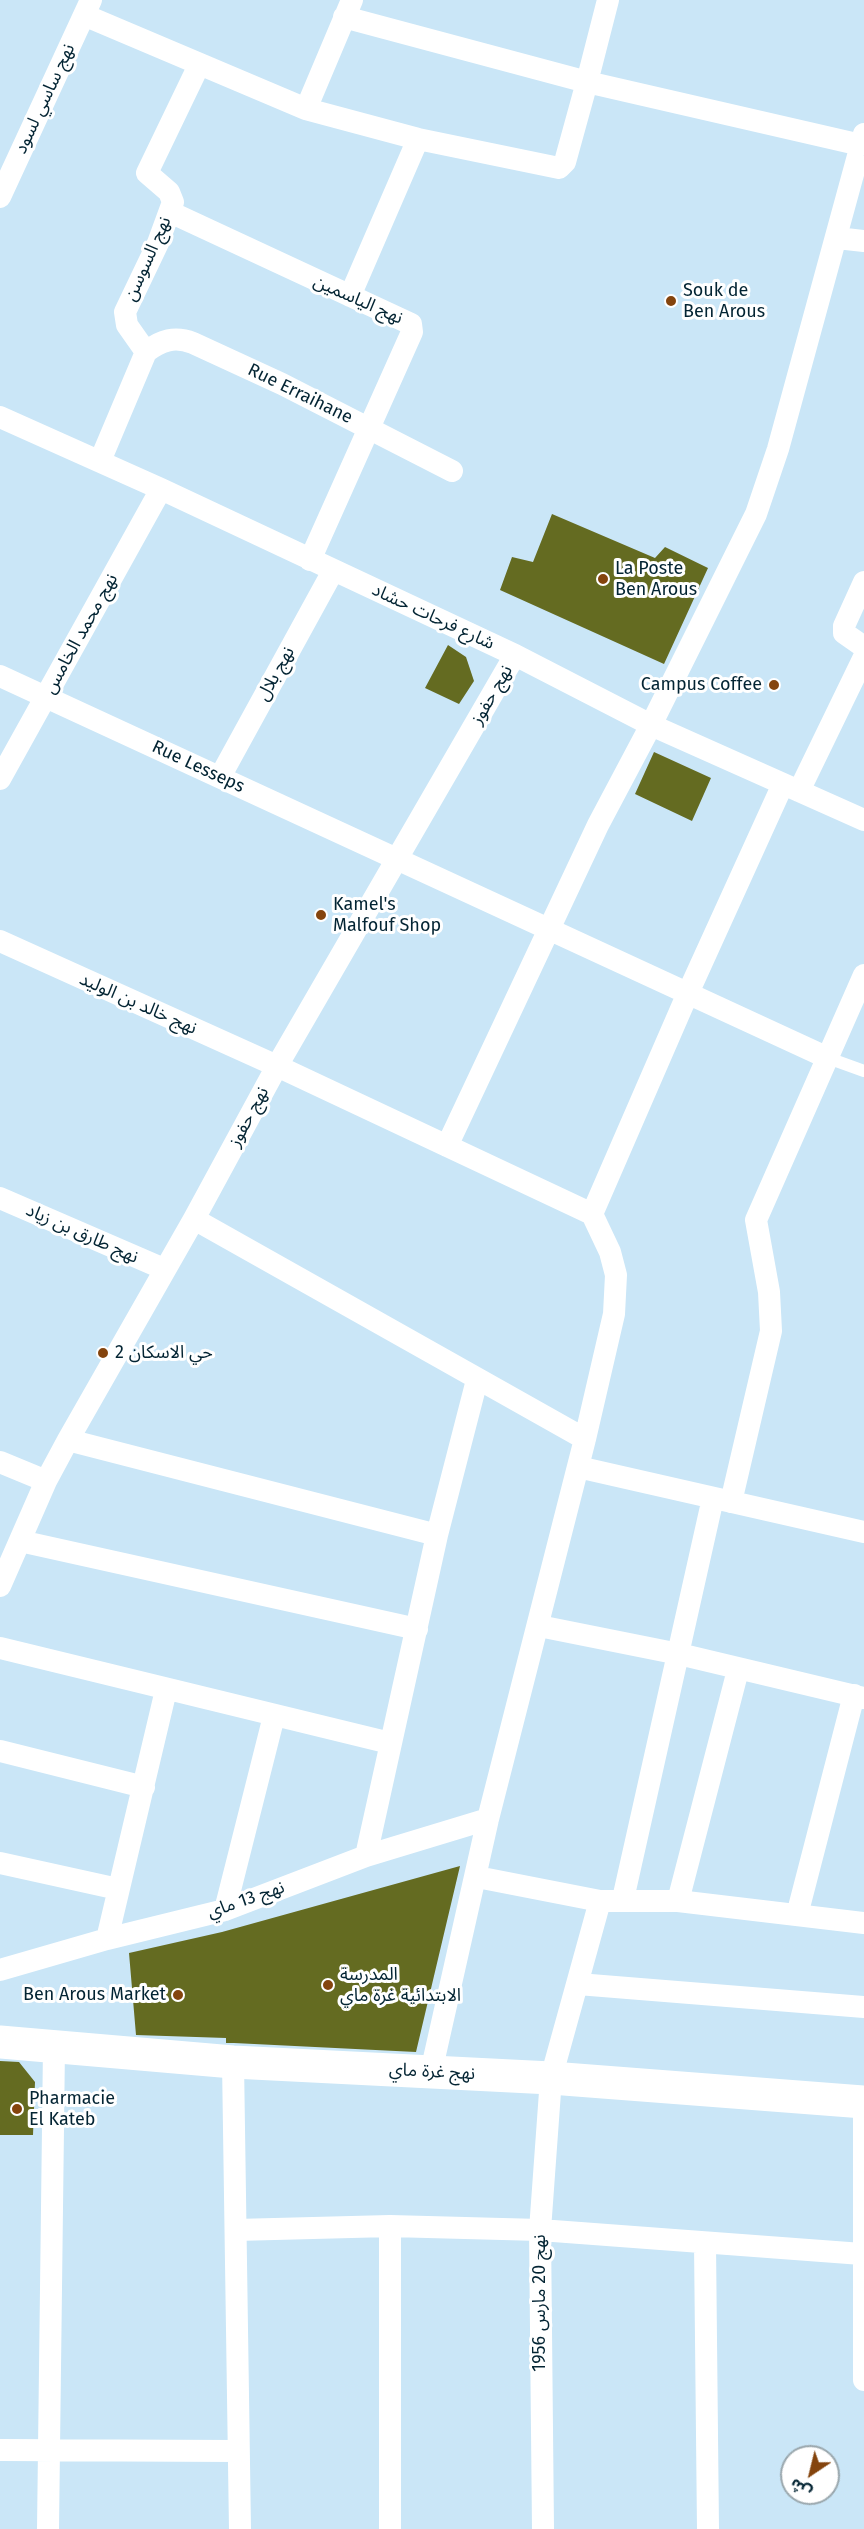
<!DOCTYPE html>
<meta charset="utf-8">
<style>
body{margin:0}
#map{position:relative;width:864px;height:2529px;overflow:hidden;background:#cae6f7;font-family:"Fira Sans","Noto Sans Arabic",sans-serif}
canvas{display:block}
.north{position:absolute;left:780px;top:2445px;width:60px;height:60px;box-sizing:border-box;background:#fff;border:2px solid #9aa7ad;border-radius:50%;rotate:215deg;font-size:16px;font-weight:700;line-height:24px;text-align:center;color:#032433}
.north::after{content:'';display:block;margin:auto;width:21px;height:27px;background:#84440d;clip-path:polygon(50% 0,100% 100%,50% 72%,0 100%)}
</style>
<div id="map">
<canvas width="864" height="2529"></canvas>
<div class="north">ش</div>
</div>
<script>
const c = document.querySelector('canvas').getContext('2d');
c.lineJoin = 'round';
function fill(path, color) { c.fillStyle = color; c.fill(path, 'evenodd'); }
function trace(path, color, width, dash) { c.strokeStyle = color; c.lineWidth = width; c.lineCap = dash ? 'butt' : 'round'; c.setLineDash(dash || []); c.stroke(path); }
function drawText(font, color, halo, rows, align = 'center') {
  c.font = font + ' "Fira Sans","Noto Sans Arabic",sans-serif'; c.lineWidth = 6; c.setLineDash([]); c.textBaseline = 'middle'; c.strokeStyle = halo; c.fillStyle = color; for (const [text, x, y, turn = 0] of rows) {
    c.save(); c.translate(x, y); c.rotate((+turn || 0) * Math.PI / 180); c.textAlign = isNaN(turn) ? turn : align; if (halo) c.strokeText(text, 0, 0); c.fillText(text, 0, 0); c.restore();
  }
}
fill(new Path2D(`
 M 552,514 L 655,558 L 665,547 L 708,568 L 664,664 L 500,590 L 512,557 L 533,562 Z
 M 448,645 L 466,657 L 474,681 L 459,704 L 425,688 Z
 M 654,752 L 711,778 L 692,821 L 635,794 Z
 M 460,1866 L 416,2052 L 234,2043 L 226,2043 L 226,2038 L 136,2035 L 129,1953 L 222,1932 Z
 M 0,2061 L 19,2062 L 35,2082 L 33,2135 L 0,2135 Z`), '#646b21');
trace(new Path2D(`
 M 828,1058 L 864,1071`), '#fff', 12);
trace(new Path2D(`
 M 84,15 L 306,109 L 418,139 L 559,168 L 565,162 L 587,82 L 861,145
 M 344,17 L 587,82 L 608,0
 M 306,109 L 352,0
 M 0,197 L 91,0
 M 170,212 L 411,324 L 412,332 L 310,560
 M 837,238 L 864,241
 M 350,296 L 418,139
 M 146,352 C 161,340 175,336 193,343 L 282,384 L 452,471
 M 0,417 L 161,489 L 515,655 L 651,725 L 864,820
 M 100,461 L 146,352 L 127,325 L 125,312 L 158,243 L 173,202 L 169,192 L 147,173 L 199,65
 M 864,582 L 844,626 L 844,633 L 864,647
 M 0,676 L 828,1058
 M 220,777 L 333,571
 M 0,779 L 161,489
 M 799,791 L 864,657
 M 0,941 L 277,1066 L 592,1214
 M 447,1146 L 598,825 L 651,725 L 756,514 L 778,449 L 864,134
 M 0,1198 L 164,1269
 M 194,1219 L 585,1439
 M 68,1440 L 437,1535
 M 0,1462 L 46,1481
 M 578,1467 L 864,1532
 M 731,1502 L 771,1331 L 769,1292 L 756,1220 L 864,975
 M 20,1541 L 417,1629
 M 0,1586 L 46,1481 L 68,1440 L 194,1219 L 277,1066 L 515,655
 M 539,1626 L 679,1654 L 864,1698
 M 0,1648 L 390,1743
 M 0,1751 L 144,1787
 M 366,1856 L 437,1535 L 477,1380
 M 0,1863 L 118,1889
 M 477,1877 L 600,1901 L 678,1901 L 864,1923
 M 623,1899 L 713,1498
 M 678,1901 L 738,1670
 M 225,1910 L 274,1716
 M 797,1915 L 854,1695
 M 107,1939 L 166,1690
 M 0,1970 L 107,1939 L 225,1910 L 366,1856 L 488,1819
 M 578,1984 L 864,2007
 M 233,2062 L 240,2529
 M 431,2072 L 488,1819 L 585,1439 L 614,1314 L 616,1275 L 610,1252 L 592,1214 L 688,993 L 783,784
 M 864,2102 L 864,2380
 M 236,2230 L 390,2226 L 540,2230 L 862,2254
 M 705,2244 L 708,2529
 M 0,2450 L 238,2451
 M 48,2529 L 54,2047
 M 390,2529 L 390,2226
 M 543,2529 L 540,2230 L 551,2078 L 600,1901`), '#fff', 22);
trace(new Path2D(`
 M 0,2042 L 233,2062 L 551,2078 L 864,2102`), '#fff', 33);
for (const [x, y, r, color] of [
 [671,301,6,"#84440d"],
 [603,579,6,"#84440d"],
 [774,685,6,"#84440d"],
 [321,915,6,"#84440d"],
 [103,1353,6,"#84440d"],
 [328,1985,6,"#84440d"],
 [178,1995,6,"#84440d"],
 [17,2109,6,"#84440d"]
]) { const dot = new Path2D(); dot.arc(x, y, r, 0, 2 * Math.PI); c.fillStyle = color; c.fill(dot); trace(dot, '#fff', 2); }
drawText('18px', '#032433', '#fff', [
 ["نهج ساسي لسود",45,99,-65],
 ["نهج السوسن",148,259,-66],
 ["نهج الياسمين",358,300,24],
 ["Rue Erraihane",300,394,26],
 ["شارع فرحات حشاد",433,617,25],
 ["نهج محمد الخامس",81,634,-61],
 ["نهج بلال",276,674,-61],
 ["نهج حفوز",492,695,-60],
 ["Rue Lesseps",198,767,25],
 ["نهج خالد بن الوليد",138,1004,24],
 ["نهج حفوز",249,1117,-62],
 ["نهج طارق بن زياد",82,1234,24],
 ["نهج 13 ماي",246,1900,-19],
 ["نهج غرة ماي",432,2072,3],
 ["نهج 20 مارس 1956",540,2303,-90]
]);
drawText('18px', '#032433', '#fff', [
 ["Souk de",683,291],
 ["Ben Arous",683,312],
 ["La Poste",615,569],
 ["Ben Arous",615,590],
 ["Campus Coffee",762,685,"right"],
 ["Kamel's",333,905],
 ["Malfouf Shop",333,926],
 ["حي الاسكان 2",115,1353],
 ["المدرسة",340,1975],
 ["الابتدائية غرة ماي",340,1996],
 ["Ben Arous Market",166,1995,"right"],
 ["Pharmacie",29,2099],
 ["El Kateb",29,2120]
], 'left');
</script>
